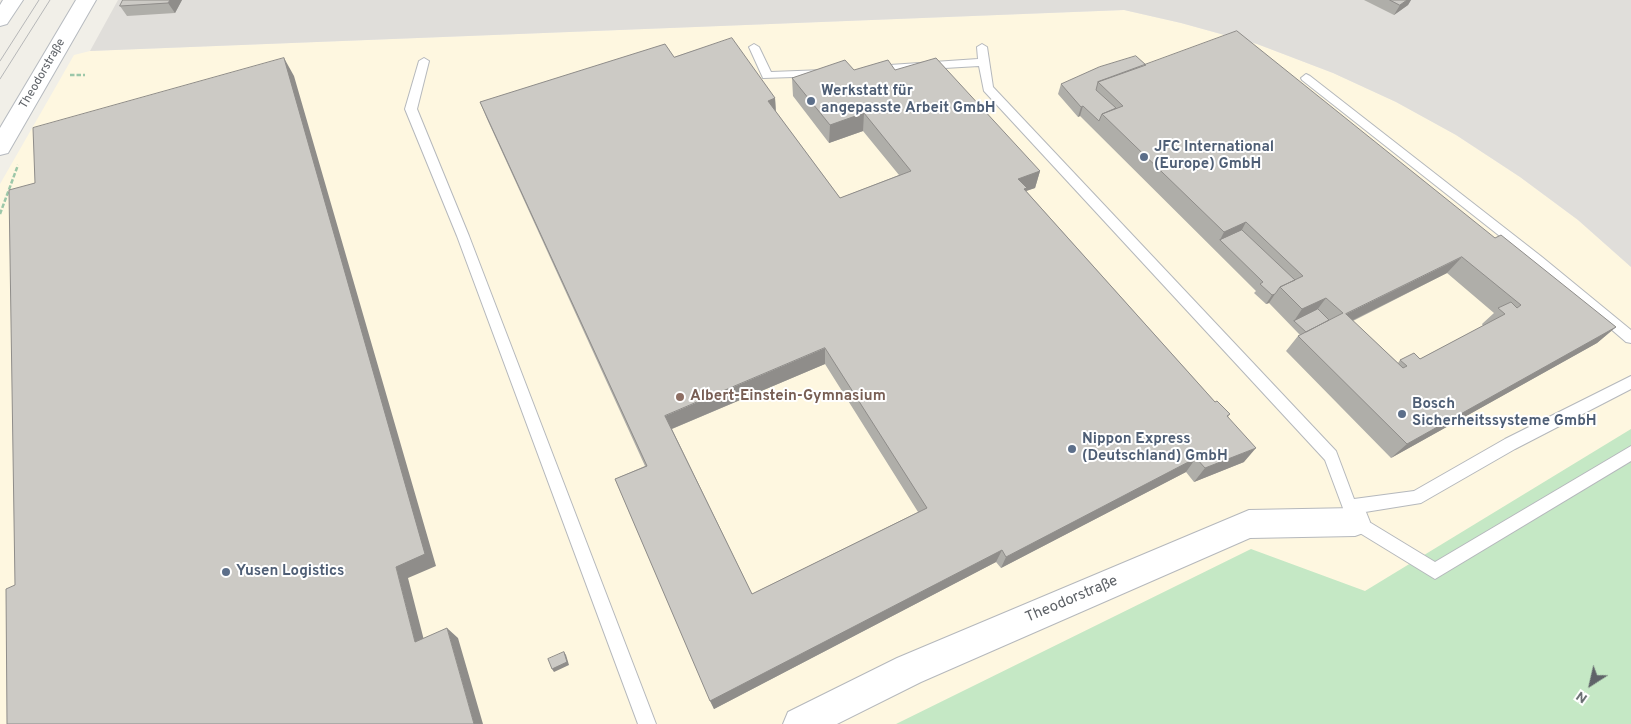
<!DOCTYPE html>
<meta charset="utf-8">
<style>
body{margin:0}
#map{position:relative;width:1631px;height:724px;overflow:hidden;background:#f1efe8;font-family:Overpass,sans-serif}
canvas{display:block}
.north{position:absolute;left:1566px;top:659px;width:50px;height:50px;-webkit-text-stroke:4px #fff;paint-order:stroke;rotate:215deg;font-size:14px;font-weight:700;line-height:20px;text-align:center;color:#5f6368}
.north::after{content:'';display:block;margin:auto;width:18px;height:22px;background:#5f6368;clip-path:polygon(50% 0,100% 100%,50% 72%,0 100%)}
</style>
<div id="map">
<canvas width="1631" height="724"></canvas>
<div class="north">N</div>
</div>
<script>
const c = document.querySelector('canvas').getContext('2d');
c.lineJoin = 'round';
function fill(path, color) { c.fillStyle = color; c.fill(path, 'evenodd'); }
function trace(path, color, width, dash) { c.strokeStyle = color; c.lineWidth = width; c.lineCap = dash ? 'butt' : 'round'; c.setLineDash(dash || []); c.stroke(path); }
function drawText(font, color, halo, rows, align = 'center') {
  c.font = font + ' Overpass,sans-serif'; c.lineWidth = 4; c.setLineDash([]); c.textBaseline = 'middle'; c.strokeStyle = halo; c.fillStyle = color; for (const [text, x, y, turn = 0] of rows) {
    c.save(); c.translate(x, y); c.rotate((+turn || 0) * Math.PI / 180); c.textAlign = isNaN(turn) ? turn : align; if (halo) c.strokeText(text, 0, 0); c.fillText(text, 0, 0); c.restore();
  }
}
fill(new Path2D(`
 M 1124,10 L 1181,23 L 1257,44 L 1333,73 L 1396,102 L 1456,135 L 1520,177 L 1578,220 L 1631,267 L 1631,724 L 0,724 L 0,184 L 74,55 L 90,51 Z`), '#fef7e0');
fill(new Path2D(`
 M 118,0 L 1631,0 L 1631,267 L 1578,220 L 1520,177 L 1456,135 L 1396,102 L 1333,73 L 1257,44 L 1181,23 L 1124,10 L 90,51 Z`), '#e0deda');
fill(new Path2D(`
 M 1631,429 L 1631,724 L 896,724 L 1251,549 L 1365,591 Z`), '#c5e8c5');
const lane = new Path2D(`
 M 754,44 L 759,47 L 771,72 L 824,70 L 829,73 L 824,76 L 763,78 L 749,47 Z
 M 982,44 L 987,47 L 993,87 L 1336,451 L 1354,499 L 1414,491 L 1505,439 L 1631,376 L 1631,389 L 1515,449 L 1421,503 L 1359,513 L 1361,517 L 1435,562 L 1631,446 L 1631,461 L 1435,579 L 1350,527 L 1325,460 L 984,91 L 979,66 L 875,72 L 870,69 L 875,66 L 978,59 L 977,47 Z
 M 424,58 L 429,61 L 417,109 L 469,236 L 656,724 L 638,724 L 457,236 L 405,109 L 419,61 Z
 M 1306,74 L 1310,76 L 1542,257 L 1631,330 L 1631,343 L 1626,342 L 1534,263 L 1302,80 L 1301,78 Z`);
const street = new Path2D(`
 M 1355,508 L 1366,512 L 1370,522 L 1366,532 L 1355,536 L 1250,538 L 921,682 L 837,724 L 783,724 L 788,712 L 897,658 L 1249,510 Z`);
const secondary = new Path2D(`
 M 3,0 L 23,0 L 7,24 L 0,26 L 0,5 Z
 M 76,0 L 96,0 L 8,153 L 0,155 L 0,128 Z`);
trace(lane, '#b5b8bc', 2);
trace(street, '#b5b8bc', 2);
trace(secondary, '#b6babf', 2);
trace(new Path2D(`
 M 70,75 L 85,75
 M 0,214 L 18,165`), '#9cc7a9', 2.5, [4.5, 2]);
fill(lane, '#fff');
fill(street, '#fff');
fill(secondary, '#fff');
trace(new Path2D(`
 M 0,61 L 39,0
 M 0,79 L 50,0`), '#b6b7b8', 1);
fill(new Path2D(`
 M 182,0 L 175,13 L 127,16 L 120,6 Z
 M 1364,0 L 1411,0 L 1408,5 L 1394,15 Z
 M 674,57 L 775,98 L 776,112 L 840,198 L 899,175 L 863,131 L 829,143 L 793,96 L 792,78 L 854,70 L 895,70 L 1040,171 L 1035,188 L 1026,191 L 1215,402 L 1230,414 L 1228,417 L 1244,462 L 1194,482 L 1186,472 L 1001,568 L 996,562 L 714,709 L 615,479 L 645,466 L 487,119 L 480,102 ZM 825,364 L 918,512 L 752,594 L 672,429 Z
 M 1146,65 L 1495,238 L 1616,327 L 1597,343 L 1391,458 L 1286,351 L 1298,336 L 1300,335 L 1269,303 L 1266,304 L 1254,293 L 1256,291 L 1080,116 L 1078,117 L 1058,94 L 1061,84 ZM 1447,273 L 1494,313 L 1482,324 L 1483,326 L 1420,359 L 1400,360 L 1398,363 L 1353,321 Z`), '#afaea9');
fill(new Path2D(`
 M 170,0 L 182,0 L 175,13 L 168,3 Z
 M 1407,0 L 1411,0 L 1408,5 L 1394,15 L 1400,5 Z
 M 284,58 L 294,76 L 436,566 L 408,578 L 427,652 L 415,642 L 396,567 Z
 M 775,98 L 776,116 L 768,101 Z
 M 1083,106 L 1080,116 L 1078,117 L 1081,107 Z
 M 864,113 L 863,131 L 829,143 L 830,125 Z
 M 1040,171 L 1035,188 L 1026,191 L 1020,207 L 1018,179 Z
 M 1246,222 L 1237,239 L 1220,240 L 1224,232 Z
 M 1462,257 L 1447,273 L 1333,330 L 1346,314 Z
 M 1275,294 L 1269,303 L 1266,304 L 1272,295 Z
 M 1326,298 L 1314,314 L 1294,321 L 1302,309 Z
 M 1616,327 L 1597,343 L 1391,458 L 1407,444 Z
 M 825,348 L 825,364 L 669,430 L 665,416 Z
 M 1256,448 L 1244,462 L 1194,482 L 1205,468 Z
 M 1196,458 L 1186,472 L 1001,568 L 1006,557 Z
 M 1002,550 L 996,562 L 714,709 L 710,701 Z
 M 447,628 L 458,638 L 483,724 L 474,724 Z
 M 564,652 L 566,655 L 569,665 L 554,672 L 552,669 Z`), '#8f8d8a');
const building = new Path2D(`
 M 123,0 L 170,0 L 168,3 L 120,6 Z
 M 1390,0 L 1407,0 L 1400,5 Z
 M 1237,31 L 1495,238 L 1501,235 L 1616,327 L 1407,444 L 1298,336 L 1343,313 L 1326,298 L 1302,309 L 1280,287 L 1303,276 L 1246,222 L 1224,232 L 1102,114 L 1123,106 L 1098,82 ZM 1462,257 L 1521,305 L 1517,308 L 1511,302 L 1498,308 L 1505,314 L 1420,359 L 1414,353 L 1400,360 L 1407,366 L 1403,368 L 1346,314 Z
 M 732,38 L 775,98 L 768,101 L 840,198 L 911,171 L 864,113 L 830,125 L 792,78 L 845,60 L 854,70 L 888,60 L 895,70 L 936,58 L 1040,171 L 1018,179 L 1027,188 L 1024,189 L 1215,402 L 1217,401 L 1230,414 L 1227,416 L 1256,448 L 1205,468 L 1196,458 L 1006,557 L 1002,550 L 710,701 L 615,479 L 647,466 L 480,102 L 665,44 L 674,57 ZM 825,348 L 927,508 L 752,594 L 665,416 Z
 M 1136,56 L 1146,65 L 1098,82 L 1096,90 L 1116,108 L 1102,114 L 1099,121 L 1083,106 L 1081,107 L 1061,84 L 1099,67 Z
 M 284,58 L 425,554 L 396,567 L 415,642 L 447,628 L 474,724 L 7,724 L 6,589 L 15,585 L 9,190 L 35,183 L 33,128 Z
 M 1242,230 L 1295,280 L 1280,287 L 1275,294 L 1272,295 L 1260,284 L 1263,282 L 1220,240 Z
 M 1318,309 L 1329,320 L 1306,332 L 1294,321 Z
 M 564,652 L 567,662 L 552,669 L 548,659 Z`);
fill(building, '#cccac5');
trace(building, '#8f8d8a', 1);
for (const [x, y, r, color] of [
 [811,101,5,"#5c6f8a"],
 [1144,157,5,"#5c6f8a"],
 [680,397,5,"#8d6e63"],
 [1402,414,5,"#5c6f8a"],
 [1072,449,5,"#5c6f8a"],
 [226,572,5,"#5c6f8a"]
]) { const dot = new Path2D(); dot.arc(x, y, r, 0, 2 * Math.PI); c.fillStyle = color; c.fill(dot); trace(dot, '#fff', 2); }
drawText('12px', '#5f6368', '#fff', [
 ["Theodorstraße",43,74,-60]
]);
drawText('bold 15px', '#4e5e75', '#fff', [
 ["Werkstatt für",821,92],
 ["angepasste Arbeit GmbH",821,109],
 ["JFC International",1154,148],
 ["(Europe) GmbH",1154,165],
 ["Bosch",1412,405],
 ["Sicherheitssysteme GmbH",1412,422],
 ["Nippon Express",1082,440],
 ["(Deutschland) GmbH",1082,457],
 ["Yusen Logistics",236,572]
], 'left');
drawText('bold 15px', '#785e54', '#fff', [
 ["Albert-Einstein-Gymnasium",690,397]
], 'left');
drawText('15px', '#5f6368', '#fff', [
 ["Theodorstraße",1072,600,-23]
]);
</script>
